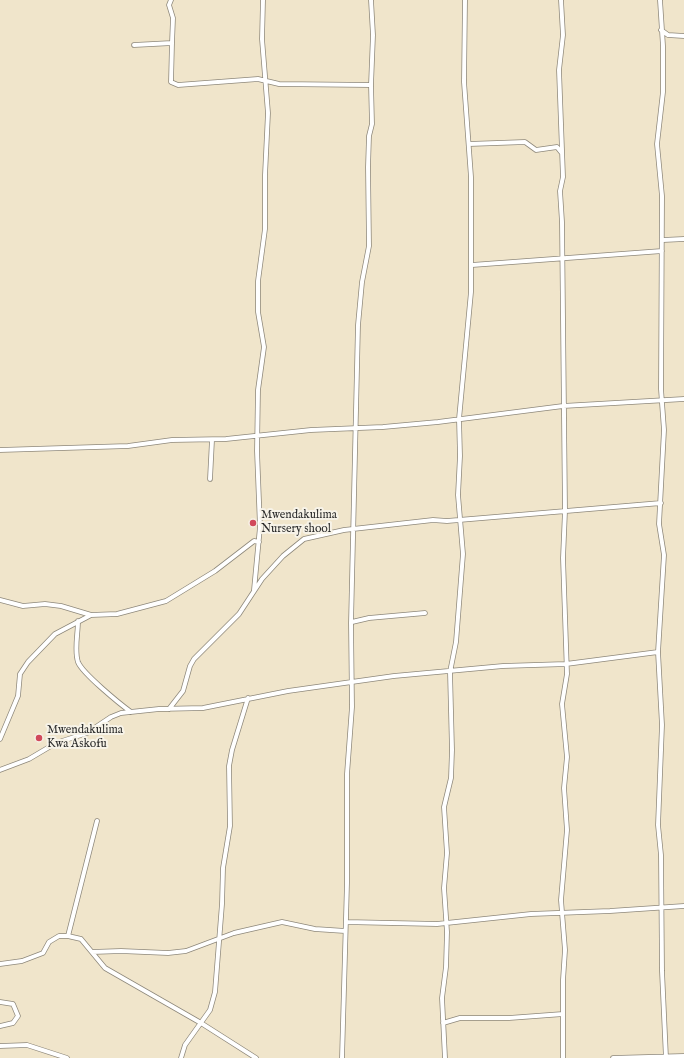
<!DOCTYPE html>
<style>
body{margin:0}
canvas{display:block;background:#f0e5cb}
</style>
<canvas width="684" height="1058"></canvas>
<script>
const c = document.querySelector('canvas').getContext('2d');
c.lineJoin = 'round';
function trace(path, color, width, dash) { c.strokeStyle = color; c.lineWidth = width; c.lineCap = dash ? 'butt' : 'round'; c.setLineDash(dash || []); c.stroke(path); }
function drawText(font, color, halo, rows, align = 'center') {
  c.font = font + ' "IM FELL English",serif'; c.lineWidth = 4; c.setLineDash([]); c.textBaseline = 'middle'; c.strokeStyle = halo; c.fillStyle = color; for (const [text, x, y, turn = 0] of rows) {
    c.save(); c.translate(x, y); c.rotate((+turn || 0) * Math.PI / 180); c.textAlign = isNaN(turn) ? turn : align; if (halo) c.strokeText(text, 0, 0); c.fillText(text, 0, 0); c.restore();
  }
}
const street = new Path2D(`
 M 561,0 L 563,35 L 559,70 L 563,177 L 560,191 L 562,222 L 565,511 L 563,558 L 567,674 L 562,704 L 567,757 L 564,788 L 567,830 L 561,900 L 565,950 L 563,980 L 563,1058
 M 660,0 L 663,46 L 663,92 L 657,144 L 662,196 L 661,389 L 664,430 L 659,524 L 664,555 L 658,652 L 662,725 L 658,825 L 661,855 L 662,971 L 666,1058
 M 661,30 L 668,35 L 684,36
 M 172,43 L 171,82 L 178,85 L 258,79 L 279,84 L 371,85
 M 134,45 L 172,43 L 173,18 L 169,5 L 171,0
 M 469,144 L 525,142 L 536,150 L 557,147 L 561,152
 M 663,240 L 684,239
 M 472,265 L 662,251
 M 0,450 L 128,446 L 172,440 L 226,439 L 311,430 L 383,427 L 438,422 L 563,406 L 684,399
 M 210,479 L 212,440
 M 254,590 L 260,527 L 257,451 L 258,390 L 264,347 L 258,312 L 258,281 L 265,229 L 265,175 L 268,113 L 262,39 L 263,0
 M 0,600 L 23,606 L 45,604 L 61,606 L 91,615
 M 78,621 C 78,634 74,650 78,662 C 82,673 120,704 131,712
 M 352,622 L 369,618 L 425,613
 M 169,709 L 183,691 L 190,666 L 194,659 L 239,614 L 262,579 L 283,556 L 304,539 L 344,530 L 433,520 L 447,521 L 661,503
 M 0,739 L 18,696 L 20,674 L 28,662 L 55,634 L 91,615 L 117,614 L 166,601 L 215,571 L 254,541 L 259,542
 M 0,770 L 29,759 L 56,743 L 87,733 L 111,717 L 121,713 L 159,709 L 203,708 L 288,691 L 394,676 L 503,666 L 566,664 L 658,652
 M 346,922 L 437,924 L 531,914 L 610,911 L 684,906
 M 68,936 L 97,821
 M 92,952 L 121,951 L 168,953 L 186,951 L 234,933 L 282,922 L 315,929 L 345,931
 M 0,964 L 22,961 L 43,953 L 49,942 L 59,936 L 68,936 L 81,939 L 105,968 L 201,1023 L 256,1058
 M 0,1002 L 13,1004 L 18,1016 L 13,1023 L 0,1026
 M 443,1023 L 460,1018 L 509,1018 L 563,1014
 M 0,1046 L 27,1045 L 67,1058
 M 181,1058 L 185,1045 L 210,1010 L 215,992 L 222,904 L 223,868 L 230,826 L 229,766 L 232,750 L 248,698
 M 342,1058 L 347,883 L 347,774 L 352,707 L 351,623 L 358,325 L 362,282 L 369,246 L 368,167 L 369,136 L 372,124 L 371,85 L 373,35 L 371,0
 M 445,1058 L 442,998 L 446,967 L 447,932 L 444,888 L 447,853 L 444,807 L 451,778 L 452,750 L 450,672 L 456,642 L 463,554 L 458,495 L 460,456 L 459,419 L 471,292 L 471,177 L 464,82 L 465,0
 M 613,1058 L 684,1056`);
trace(street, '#8e887b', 5.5);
trace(street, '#fff', 4);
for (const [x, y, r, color] of [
 [253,523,4,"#d1495b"],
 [39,738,4,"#d1495b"]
]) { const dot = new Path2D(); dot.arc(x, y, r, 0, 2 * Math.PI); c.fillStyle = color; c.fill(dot); trace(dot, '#f7f3e8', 1.5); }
drawText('12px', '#2b2b2b', '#f7f3e8', [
 ["Mwendakulima",261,516],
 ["Nursery shool",261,530],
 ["Mwendakulima",47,731],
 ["Kwa Askofu",47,745]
], 'left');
</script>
